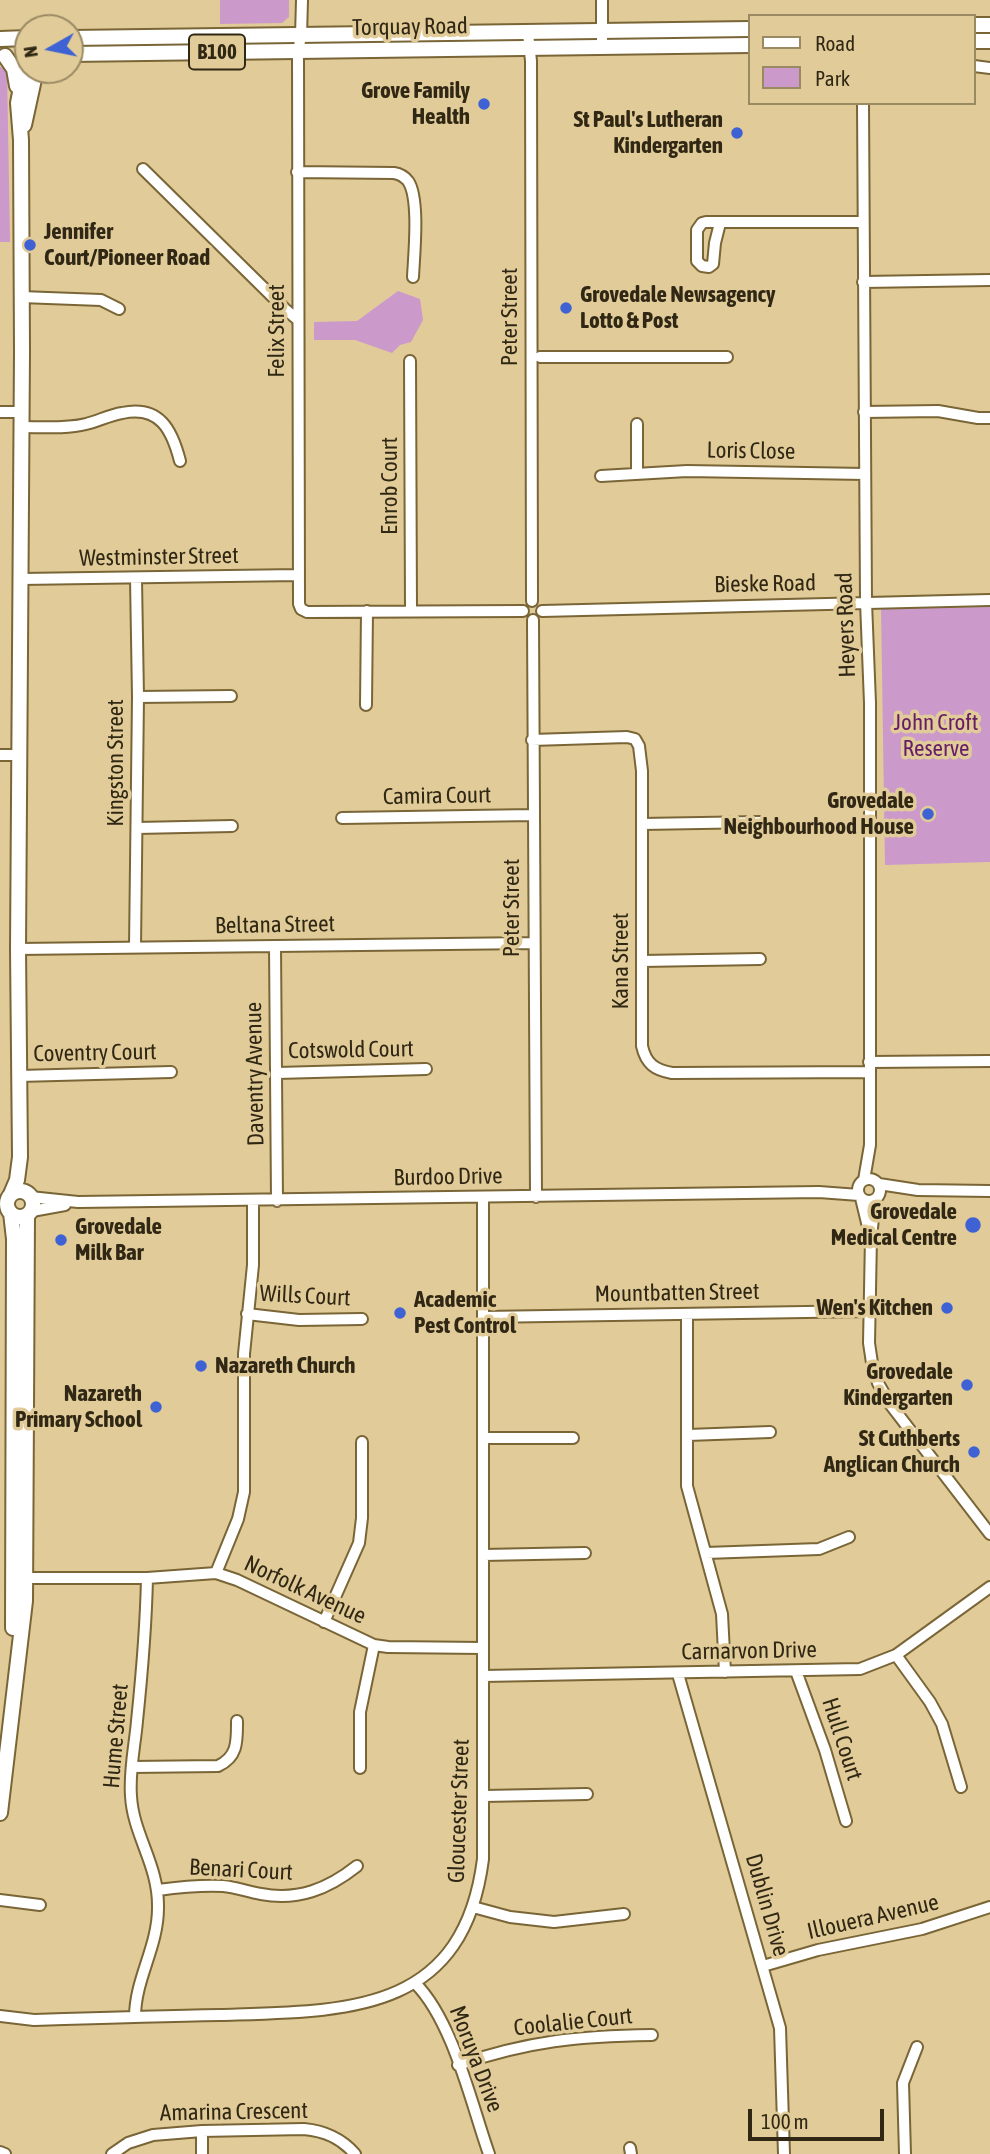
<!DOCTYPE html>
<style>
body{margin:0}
#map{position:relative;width:990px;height:2154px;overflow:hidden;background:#e1cb99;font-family:"Asap Condensed",sans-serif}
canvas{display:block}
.legend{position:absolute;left:748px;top:14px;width:228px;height:91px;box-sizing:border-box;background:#e1cb99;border:2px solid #9a8a64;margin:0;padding:9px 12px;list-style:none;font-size:21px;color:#302814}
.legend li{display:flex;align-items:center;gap:14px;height:35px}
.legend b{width:35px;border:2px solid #9a8a64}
.north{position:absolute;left:14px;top:14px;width:70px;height:70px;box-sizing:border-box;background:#e1cb99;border:2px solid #9a8a64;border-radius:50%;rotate:261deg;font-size:19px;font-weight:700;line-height:28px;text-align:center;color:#302814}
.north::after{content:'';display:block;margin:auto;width:24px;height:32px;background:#3e61d3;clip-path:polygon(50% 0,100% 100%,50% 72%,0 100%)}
.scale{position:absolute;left:748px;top:2109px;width:136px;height:32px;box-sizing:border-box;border:4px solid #302814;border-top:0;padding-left:9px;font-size:21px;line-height:24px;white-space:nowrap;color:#302814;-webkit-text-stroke:5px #e1cb99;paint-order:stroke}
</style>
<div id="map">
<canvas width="990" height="2154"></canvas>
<ul class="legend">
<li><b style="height:9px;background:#fff"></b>Road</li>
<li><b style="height:19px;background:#cb9aca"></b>Park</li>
</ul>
<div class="north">N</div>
<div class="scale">100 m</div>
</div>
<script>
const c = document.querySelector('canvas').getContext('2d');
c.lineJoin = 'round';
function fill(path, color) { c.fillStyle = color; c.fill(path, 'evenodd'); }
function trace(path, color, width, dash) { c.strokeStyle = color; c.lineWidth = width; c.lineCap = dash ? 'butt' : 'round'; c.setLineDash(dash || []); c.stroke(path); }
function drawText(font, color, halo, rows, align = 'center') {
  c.font = font + ' "Asap Condensed",sans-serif'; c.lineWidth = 7; c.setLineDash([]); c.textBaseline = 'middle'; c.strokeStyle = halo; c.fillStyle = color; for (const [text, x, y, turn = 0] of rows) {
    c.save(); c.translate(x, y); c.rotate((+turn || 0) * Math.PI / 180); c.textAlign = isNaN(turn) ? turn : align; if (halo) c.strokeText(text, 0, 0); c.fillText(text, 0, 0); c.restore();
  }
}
fill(new Path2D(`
 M 220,0 L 289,0 L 289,17 L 282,23 L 220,24 Z
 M 0,67 L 7,69 L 10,242 L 0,242 Z
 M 398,291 L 420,299 L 423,320 L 411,342 L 400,345 L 392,353 L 355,340 L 314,340 L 314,322 L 357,321 Z
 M 990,607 L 990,862 L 885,865 L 881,608 Z`), '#cb9aca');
const minor = new Path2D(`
 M 302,0 L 301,36 L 298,51 L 299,604 L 301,609 L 307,612 L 523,611
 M 602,0 L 602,48
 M 528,33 L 531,61 L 532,601
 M 974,66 L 990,68
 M 863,103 L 866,602 L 870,703 L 870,1145 L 864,1180
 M 143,169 L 285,309 L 298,320
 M 297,172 L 394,173 C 400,174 404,176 408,181 C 420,198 414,255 413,277
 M 720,223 L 715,243 L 713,264 L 709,267 L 702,266 L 697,261 L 697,230 L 702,223 L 706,222 L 863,222
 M 863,282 L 990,280
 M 21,297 L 101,300 L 119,309
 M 540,357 L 727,357
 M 410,361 L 411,610
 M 0,412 L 21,412
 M 864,412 L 938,411 L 978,418 L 990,418
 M 637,424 L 637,473
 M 21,427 C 42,427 66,429 86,424 C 98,421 110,415 122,413 C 160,405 172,430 180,461
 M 601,476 L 687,471 L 865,474
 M 21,579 L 298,575
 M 542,611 L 990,600
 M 533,620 L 536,1197
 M 138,697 L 231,696
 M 366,705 L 367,611
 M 532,740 L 627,737 L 635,739 L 639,746 L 642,771 L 642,1046 C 646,1064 655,1070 672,1073 L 869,1072
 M 0,755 L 21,755
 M 342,818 L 533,815
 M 642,824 L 760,822
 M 137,828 L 232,826
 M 275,946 L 277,1201
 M 135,947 L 138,697 L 136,579
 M 18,949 L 533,943
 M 642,961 L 760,959
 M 869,1062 L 990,1061
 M 277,1073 L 426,1069
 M 19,1076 L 171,1072
 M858 1190a11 11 0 1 1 22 0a11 11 0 1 1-22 0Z
 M 879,1184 L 918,1190 L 990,1191
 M 30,1197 L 78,1202 L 819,1192 L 859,1195
 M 861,1198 L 869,1231
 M 875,1200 L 871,1237 L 869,1343 L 872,1363 L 878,1383 L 890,1404 L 990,1534
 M 32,1211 L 65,1205
 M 247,1314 L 299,1320 L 362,1319
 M 687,1314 L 687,1486 L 722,1614 L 725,1672
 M 484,1317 L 870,1311
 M 688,1435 L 770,1432
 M 484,1438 L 573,1438
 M 706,1553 L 819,1549 L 849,1537
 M 483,1555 L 585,1553
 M 216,1573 L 238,1519 L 244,1492 L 244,1354 L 253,1265 L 253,1201
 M 25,1578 L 147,1578 L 216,1573 L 237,1580 L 374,1645 L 388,1647 L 483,1648
 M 324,1622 L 359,1543 L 362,1518 L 362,1442
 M 896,1655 L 930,1702 L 942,1724 L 961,1787
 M 796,1671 L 825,1750 L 846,1821
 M 678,1674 L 780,2028 L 784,2154
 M 483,1676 L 860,1669 L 896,1655 L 990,1587
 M 132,1767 L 218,1766 C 238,1757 237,1741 237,1721
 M 360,1768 L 360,1712 L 374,1645
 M 484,1796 L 587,1794
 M 158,1890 C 180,1887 201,1885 223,1886 C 236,1887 248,1892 261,1894 C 298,1901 328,1889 357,1866
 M 0,1900 L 40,1905
 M 473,1907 L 510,1917 L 554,1922 L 624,1914
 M 763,1966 L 818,1950 L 922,1929 L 990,1907
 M 415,1983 C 453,2021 471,2103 489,2154
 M 0,2016 L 34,2020 C 96,2018 158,2016 220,2015 C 346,2011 463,2015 483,1859 L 483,1198
 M 135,2017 C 135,1979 158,1947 158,1908 C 159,1865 133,1835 131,1796 C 129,1771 135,1745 137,1721 C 142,1673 146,1626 147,1578
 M 458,2065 C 528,2041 579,2036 652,2035
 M 202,2131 L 202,2154
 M 630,2148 L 631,2154
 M 0,2152 L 5,2154
 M 112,2154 L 128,2143 L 153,2135 L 202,2131 L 304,2129 C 325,2131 341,2138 355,2154
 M 905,2154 L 903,2083 L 917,2047`);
const major = new Path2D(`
 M 974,25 L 990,25
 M 70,38 L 750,29
 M 0,39 L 28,38
 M 974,41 L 990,41
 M 70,54 L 750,45
 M 5,56 L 14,69 L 17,86
 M 24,125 L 36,70
 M7 1204a13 13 0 1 1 26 0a13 13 0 1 1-26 0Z
 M 11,1194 L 17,1180 L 20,1157 L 18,949 L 22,352 L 21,140 L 18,103 L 28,51
 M 11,1213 L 14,1239 L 13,1628
 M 0,1813 L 25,1601 L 27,1215`);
trace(minor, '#796536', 14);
trace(major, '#796536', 18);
trace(minor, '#fff', 10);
trace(major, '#fff', 14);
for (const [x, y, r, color] of [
 [484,104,7,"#3e61d3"],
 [737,133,7,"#3e61d3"],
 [30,245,7,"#3e61d3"],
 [566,308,7,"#3e61d3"],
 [928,814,7,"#3e61d3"],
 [973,1225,9,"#3e61d3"],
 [61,1240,7,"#3e61d3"],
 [947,1308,7,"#3e61d3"],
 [400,1313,7,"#3e61d3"],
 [201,1366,7,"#3e61d3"],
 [967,1385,7,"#3e61d3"],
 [156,1407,7,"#3e61d3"],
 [974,1452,7,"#3e61d3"]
]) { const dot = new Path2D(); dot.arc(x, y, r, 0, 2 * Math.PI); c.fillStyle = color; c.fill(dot); trace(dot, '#e1cb99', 2.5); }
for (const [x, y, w] of [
 [217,52,56]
]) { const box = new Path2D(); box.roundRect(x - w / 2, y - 17.5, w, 35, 5); c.fillStyle = '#e1cb99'; c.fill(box); trace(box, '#302814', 2); }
drawText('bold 21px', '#302814', null, [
 ["B100",217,52]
]);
drawText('23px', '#302814', '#e1cb99', [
 ["Torquay Road",410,27,-1],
 ["Peter Street",510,317,-90],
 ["Felix Street",277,331,-90],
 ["Loris Close",751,451,1],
 ["Enrob Court",390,486,-90],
 ["Westminster Street",159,557,-1],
 ["Bieske Road",765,584,-1],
 ["Heyers Road",846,625,-92],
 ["Kingston Street",116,763,-90],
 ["Camira Court",437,796,-1],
 ["Peter Street",512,908,-90],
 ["Beltana Street",275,925,-1],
 ["Kana Street",621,961,-90],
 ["Cotswold Court",351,1050,-1],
 ["Coventry Court",95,1053,-1],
 ["Daventry Avenue",255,1074,-91],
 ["Burdoo Drive",448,1177,-1],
 ["Mountbatten Street",677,1293,-1],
 ["Wills Court",305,1296,3],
 ["Norfolk Avenue",305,1590,25],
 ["Carnarvon Drive",749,1651,-1],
 ["Hume Street",116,1736,-85],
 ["Hull Court",842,1739,72],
 ["Gloucester Street",459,1811,-88],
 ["Benari Court",241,1870,3],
 ["Dublin Drive",767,1905,74],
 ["Illouera Avenue",873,1917,-13],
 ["Coolalie Court",573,2022,-6],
 ["Moruya Drive",476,2059,69],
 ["Amarina Crescent",234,2112,-1]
]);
drawText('bold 23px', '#302814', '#e1cb99', [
 ["Grove Family",470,91],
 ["Health",470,117],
 ["St Paul's Lutheran",723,120],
 ["Kindergarten",723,146],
 ["Jennifer",44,232,"left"],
 ["Court/Pioneer Road",44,258,"left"],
 ["Grovedale Newsagency",580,295,"left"],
 ["Lotto & Post",580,321,"left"],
 ["Grovedale",914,801],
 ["Neighbourhood House",914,827],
 ["Grovedale",957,1212],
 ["Medical Centre",957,1238],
 ["Grovedale",75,1227,"left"],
 ["Milk Bar",75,1253,"left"],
 ["Academic",414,1300,"left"],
 ["Pest Control",414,1326,"left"],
 ["Wen's Kitchen",933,1308],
 ["Nazareth Church",215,1366,"left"],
 ["Grovedale",953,1372],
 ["Kindergarten",953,1398],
 ["Nazareth",142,1394],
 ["Primary School",142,1420],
 ["St Cuthberts",960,1439],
 ["Anglican Church",960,1465]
], 'right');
drawText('23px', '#661d68', '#e1cb99', [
 ["John Croft",936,723],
 ["Reserve",936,749]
]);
</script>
